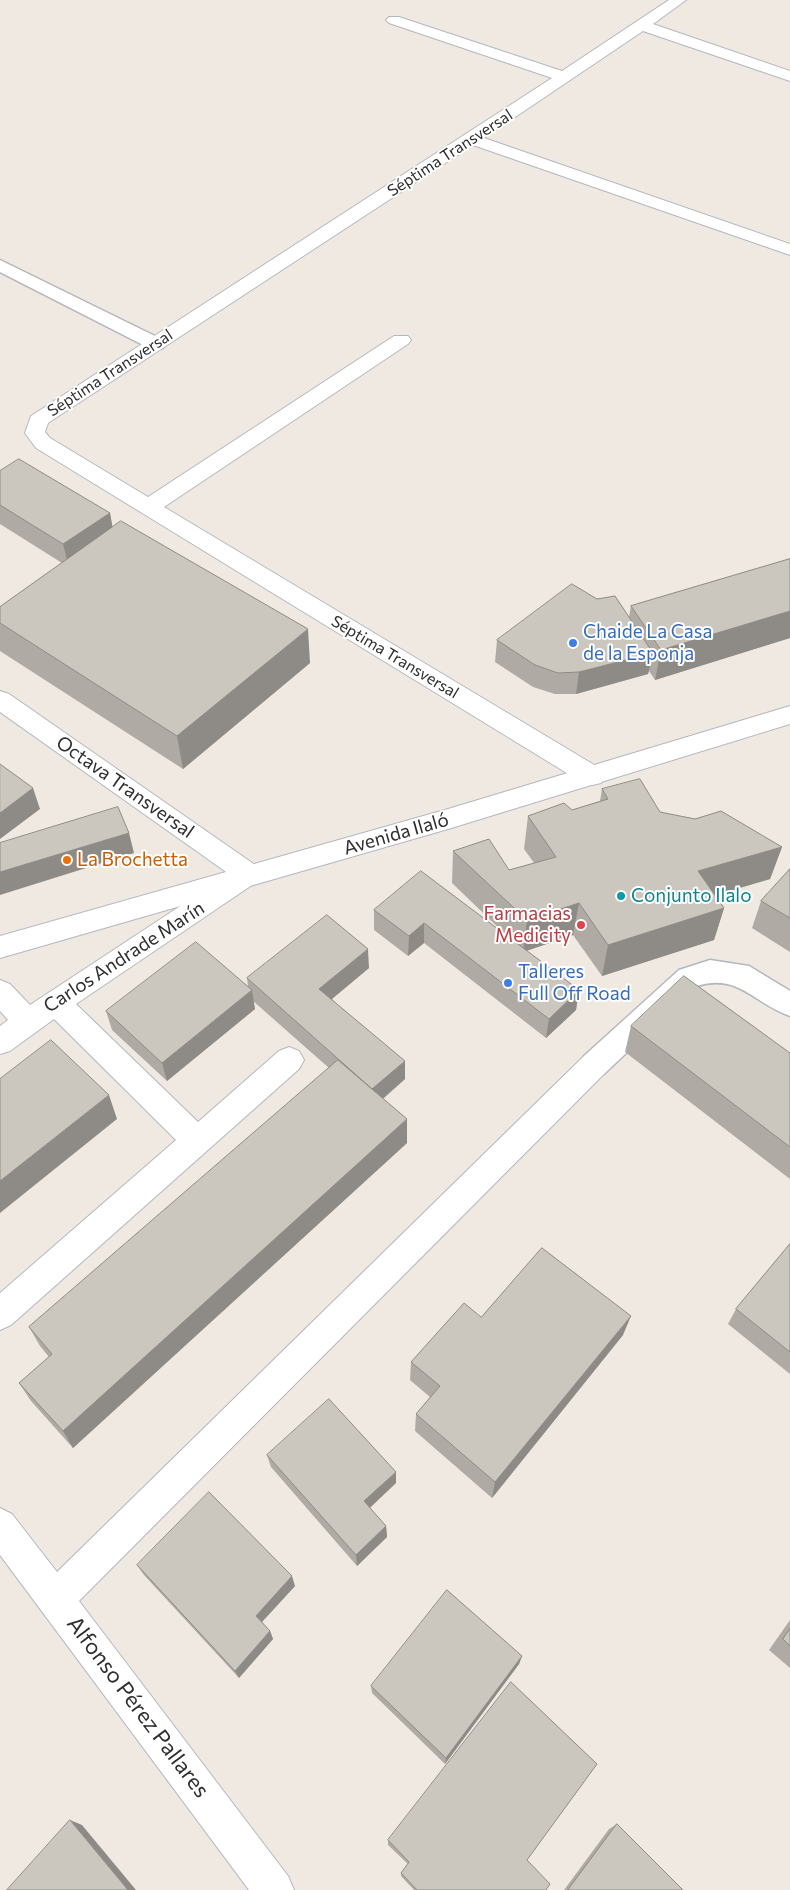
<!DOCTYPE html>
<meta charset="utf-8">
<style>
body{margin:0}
canvas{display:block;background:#efe9e1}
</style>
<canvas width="790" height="1890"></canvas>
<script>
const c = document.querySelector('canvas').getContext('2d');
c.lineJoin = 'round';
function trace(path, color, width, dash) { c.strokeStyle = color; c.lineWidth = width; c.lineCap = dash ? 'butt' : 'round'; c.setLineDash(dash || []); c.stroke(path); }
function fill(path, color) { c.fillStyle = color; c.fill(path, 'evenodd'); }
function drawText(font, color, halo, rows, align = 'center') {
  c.font = font + ' Commissioner,sans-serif'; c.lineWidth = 4; c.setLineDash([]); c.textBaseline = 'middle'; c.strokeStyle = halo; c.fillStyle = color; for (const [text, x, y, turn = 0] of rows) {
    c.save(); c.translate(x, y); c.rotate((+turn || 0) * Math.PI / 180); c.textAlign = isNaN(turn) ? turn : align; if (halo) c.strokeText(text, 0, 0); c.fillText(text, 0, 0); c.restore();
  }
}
const service = new Path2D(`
 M 0,260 L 163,340 L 165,344 L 163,348 L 149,348 L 0,272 Z
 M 710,960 L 749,966 L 790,991 L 790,1016 C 754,1004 739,973 697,986 L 604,1074 L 594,1077 L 584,1074 L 580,1065 L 584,1056 L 679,970 Z`);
const minor = new Path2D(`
 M 669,0 L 686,0 L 653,24 L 790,71 L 790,81 L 643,31 L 484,138 L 790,244 L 790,255 L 473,145 L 48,423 L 45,432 L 50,438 L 148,497 L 394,336 L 408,336 L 411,340 L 408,344 L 164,507 L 601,769 L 605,776 L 601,783 L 592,785 L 583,783 L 36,448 L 25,433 L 31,416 L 552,78 L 389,23 L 386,20 L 389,17 L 399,17 L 562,71 Z
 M 0,691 L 9,694 L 258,867 L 262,874 L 258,881 L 76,1004 L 198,1122 L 279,1051 L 289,1047 L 299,1051 L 304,1060 L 299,1069 L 11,1325 L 0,1330 L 0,1293 L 176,1140 L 54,1019 L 10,1051 L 0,1054 L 0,1026 L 8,1020 L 0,1011 L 0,980 L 10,984 L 30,1005 L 229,874 L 0,712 Z
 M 594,1052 L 604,1056 L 609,1065 L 604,1074 L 79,1601 L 288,1876 L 294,1890 L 249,1890 L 0,1555 L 0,1508 L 12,1514 L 57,1572 L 584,1056 Z`);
const secondary = new Path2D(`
 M 790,706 L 790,724 L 448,829 L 0,958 L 0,936 L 448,809 Z`);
trace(service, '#b4b7c1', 3);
trace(minor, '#b4b7c1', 2);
trace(secondary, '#b4b7c1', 2);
fill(service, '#fff');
fill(minor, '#fff');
fill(secondary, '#fff');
fill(new Path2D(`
 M 0,471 L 110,513 L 112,527 L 310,663 L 183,769 L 0,651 L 0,607 L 62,563 L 0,524 Z
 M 790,559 L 790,638 L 655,680 L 649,671 L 648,674 L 576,694 L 555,694 L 533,687 L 495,662 L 497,640 L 597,599 L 629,617 L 631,606 Z
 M 602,789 L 660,812 L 782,847 L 770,879 L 715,895 L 724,908 L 714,940 L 602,976 L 573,935 L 526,951 L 579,990 L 576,1010 L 546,1038 L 424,943 L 408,956 L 374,930 L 374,910 L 506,935 L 452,883 L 453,851 L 509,870 L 534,863 L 524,849 L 528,816 L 572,810 L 600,801 Z
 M 790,869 L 790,952 L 752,928 L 761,901 Z
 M 369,968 L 332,999 L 405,1079 L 383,1099 L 407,1119 L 407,1143 L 73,1448 L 31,1401 L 19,1383 L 49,1357 L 40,1346 L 29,1327 L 329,1068 L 253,1001 L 255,1009 L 167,1081 L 112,1030 L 106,1011 L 248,987 L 247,978 Z
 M 631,1026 L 790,1053 L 790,1179 L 625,1052 Z
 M 790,1244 L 790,1374 L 728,1324 L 736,1309 Z
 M 481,1317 L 623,1335 L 492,1498 L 415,1431 L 416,1414 L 430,1397 L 410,1380 L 411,1362 Z
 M 267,1455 L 396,1483 L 370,1508 L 386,1526 L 387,1537 L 357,1566 L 271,1467 Z
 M 137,1565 L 295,1586 L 262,1622 L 270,1631 L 273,1639 L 239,1678 L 144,1575 Z
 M 790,1620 L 790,1668 L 769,1650 Z
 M 522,1656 L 519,1664 L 445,1764 L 372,1693 L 371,1686 Z
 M 617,1824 L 683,1890 L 564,1890 L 609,1829 Z
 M 388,1840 L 527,1860 L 546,1890 L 414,1890 L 401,1876 L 401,1873 L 408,1864 L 388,1845 Z`), '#afaba4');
fill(new Path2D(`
 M 110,513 L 114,535 L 69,567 L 63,544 Z
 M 790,611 L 790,638 L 655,680 L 661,650 Z
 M 308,629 L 310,663 L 183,769 L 177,736 Z
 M 653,653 L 648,674 L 576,694 L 579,672 Z
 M 33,788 L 40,809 L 0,839 L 0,813 Z
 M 129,833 L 134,853 L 0,895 L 0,872 Z
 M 782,847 L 770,879 L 689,903 L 698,871 Z
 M 579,903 L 573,935 L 523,952 L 527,920 Z
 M 724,908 L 714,940 L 602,976 L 608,945 Z
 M 424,923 L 424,943 L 408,956 L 409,936 Z
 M 368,949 L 369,968 L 321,1008 L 319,989 Z
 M 252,990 L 255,1009 L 167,1081 L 162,1063 Z
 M 579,990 L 576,1010 L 546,1038 L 549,1019 Z
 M 405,1061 L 405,1079 L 373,1107 L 372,1089 Z
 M 109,1095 L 117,1119 L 0,1213 L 0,1181 Z
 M 407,1119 L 407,1143 L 73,1448 L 63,1431 Z
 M 631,1316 L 623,1335 L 492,1498 L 495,1482 Z
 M 396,1472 L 396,1483 L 365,1512 L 364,1501 Z
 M 386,1526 L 387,1537 L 357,1566 L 356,1555 Z
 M 292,1576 L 295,1586 L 260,1624 L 256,1616 Z
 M 270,1631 L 273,1639 L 239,1678 L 235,1671 Z
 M 522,1656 L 519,1664 L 445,1764 L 446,1758 Z
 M 70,1820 L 82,1825 L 136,1890 L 128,1890 Z`), '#8e8b86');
const building = new Path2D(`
 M 19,459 L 110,513 L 63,544 L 0,505 L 0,471 Z
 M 121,521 L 308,629 L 177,736 L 0,623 L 0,607 Z
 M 790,559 L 790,611 L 661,650 L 631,606 Z
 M 572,584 L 597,599 L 615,596 L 653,653 L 579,672 L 558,673 L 535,665 L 497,640 Z
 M 0,764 L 33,788 L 0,813 Z
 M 640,779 L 660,812 L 695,819 L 721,811 L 782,847 L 698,871 L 724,908 L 608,945 L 579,903 L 527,920 L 453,851 L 489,839 L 509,870 L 556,857 L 528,816 L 564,803 L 572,810 L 608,799 L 602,789 Z
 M 118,807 L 129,833 L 0,872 L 0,843 Z
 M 790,869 L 790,918 L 761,901 Z
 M 421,871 L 579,990 L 549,1019 L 424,923 L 409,936 L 374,910 Z
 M 327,915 L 368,949 L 319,989 L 405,1061 L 372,1089 L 247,978 Z
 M 196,942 L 252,990 L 162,1063 L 106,1011 Z
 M 684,976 L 790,1053 L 790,1147 L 631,1026 Z
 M 51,1040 L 109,1095 L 0,1181 L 0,1079 Z
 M 338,1060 L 407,1119 L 63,1431 L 19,1383 L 52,1354 L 29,1327 Z
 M 790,1244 L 790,1352 L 736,1309 Z
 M 542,1248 L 631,1316 L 495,1482 L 416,1414 L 440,1386 L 411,1362 L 464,1303 L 481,1317 Z
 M 329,1399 L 396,1472 L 364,1501 L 386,1526 L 356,1555 L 267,1455 Z
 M 209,1492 L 292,1576 L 256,1616 L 270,1631 L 235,1671 L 137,1565 Z
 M 447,1590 L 522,1656 L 446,1758 L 371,1686 Z
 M 790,1629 L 790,1646 L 783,1639 Z
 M 511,1682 L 597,1764 L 527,1860 L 550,1884 L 546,1890 L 417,1890 L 401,1873 L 409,1862 L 388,1840 Z
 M 70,1820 L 128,1890 L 7,1890 Z
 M 617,1824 L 683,1890 L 568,1890 Z`);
fill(building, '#cbc7bf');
trace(building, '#8e8b86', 1);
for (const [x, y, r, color] of [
 [573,643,5,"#3f7fe0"],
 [67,860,5,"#e8710a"],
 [621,896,5,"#0f9aa8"],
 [581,925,5,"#e0444e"],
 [508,983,5,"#3f7fe0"]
]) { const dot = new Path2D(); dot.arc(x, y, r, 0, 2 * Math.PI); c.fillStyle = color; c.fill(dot); trace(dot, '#fff', 2); }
drawText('16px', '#2e2e2e', '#fff', [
 ["Séptima Transversal",450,153,-33],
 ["Séptima Transversal",110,373,-33],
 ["Séptima Transversal",395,657,31]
]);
drawText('19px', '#366cbe', '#fff', [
 ["Chaide La Casa",583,632],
 ["de la Esponja",583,654],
 ["Talleres",518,972],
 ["Full Off Road",518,994]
], 'left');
drawText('19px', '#2e2e2e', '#fff', [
 ["Octava Transversal",125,787,35],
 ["Avenida Ilaló",396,834,-16],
 ["Carlos Andrade Marín",124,957,-33]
]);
drawText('19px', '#c56008', '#fff', [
 ["La Brochetta",77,860]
], 'left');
drawText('19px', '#0d838f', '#fff', [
 ["Conjunto Ilalo",631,896]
], 'left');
drawText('19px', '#be3a42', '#fff', [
 ["Farmacias",571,914],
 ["Medicity",571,936]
], 'right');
drawText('22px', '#2e2e2e', '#fff', [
 ["Alfonso Pérez Pallares",138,1707,53]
]);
</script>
